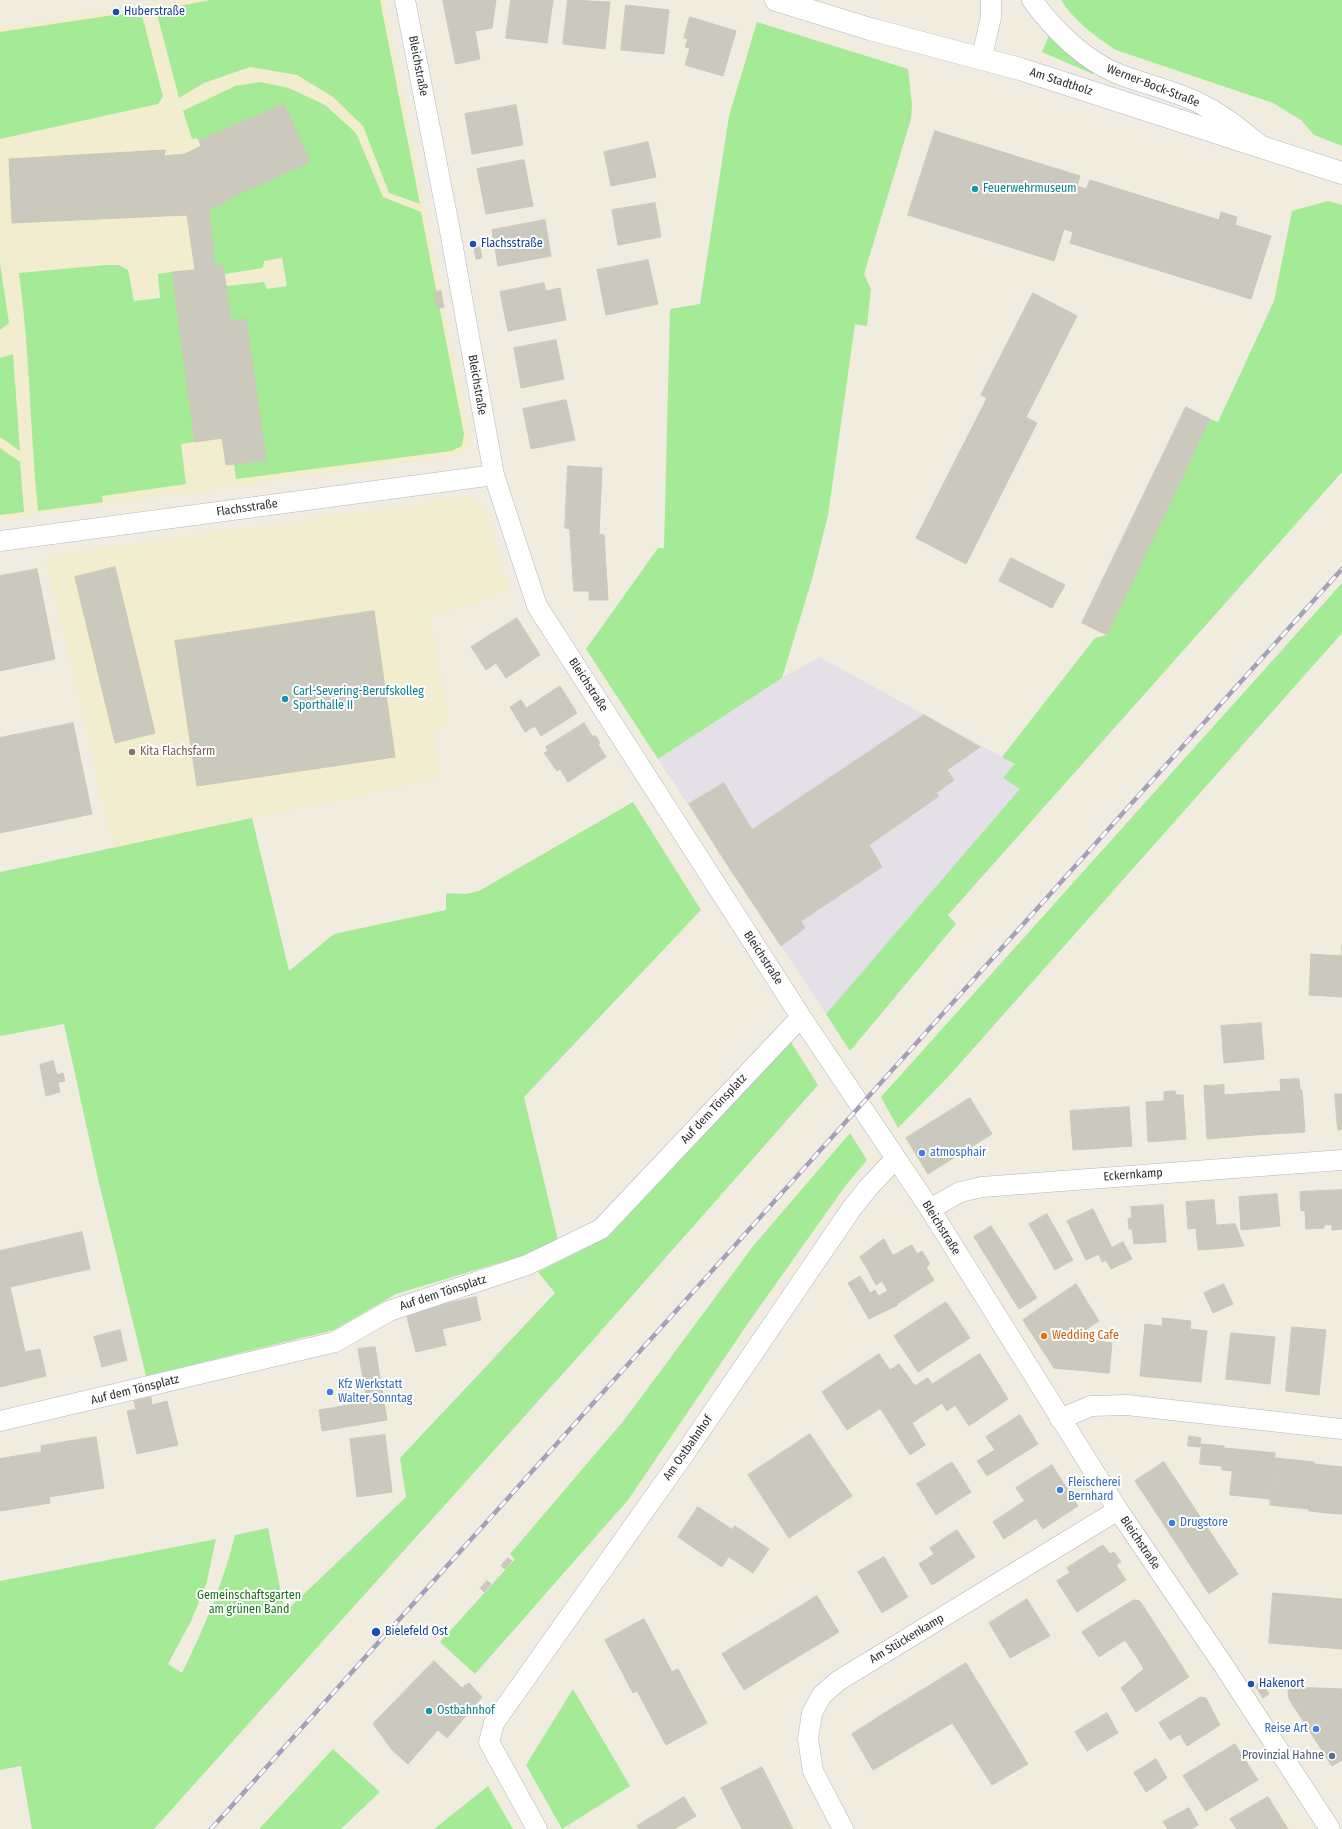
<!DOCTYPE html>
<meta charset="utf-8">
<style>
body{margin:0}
canvas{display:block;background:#f0ecdf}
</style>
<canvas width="1342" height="1829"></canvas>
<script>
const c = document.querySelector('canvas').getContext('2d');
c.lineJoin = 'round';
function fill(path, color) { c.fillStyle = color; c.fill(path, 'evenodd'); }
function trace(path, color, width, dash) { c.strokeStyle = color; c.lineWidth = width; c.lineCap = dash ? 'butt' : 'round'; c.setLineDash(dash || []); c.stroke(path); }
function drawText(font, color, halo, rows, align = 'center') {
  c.font = font + ' "Fira Sans Condensed",sans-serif'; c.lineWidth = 4; c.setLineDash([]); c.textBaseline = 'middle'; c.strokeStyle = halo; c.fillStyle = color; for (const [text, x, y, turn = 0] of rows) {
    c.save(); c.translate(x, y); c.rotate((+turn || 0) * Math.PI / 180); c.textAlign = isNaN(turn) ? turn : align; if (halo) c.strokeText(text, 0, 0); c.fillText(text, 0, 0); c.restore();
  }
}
fill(new Path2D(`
 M 819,657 L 1015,764 L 1021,789 L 826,1014 L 658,759 L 782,678 Z`), '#e4e0e8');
fill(new Path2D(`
 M 184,0 L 384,0 L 471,443 L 468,449 L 462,454 L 455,456 L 0,519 L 0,27 Z
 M 470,496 L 486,507 L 509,590 L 430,618 L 450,723 L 432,733 L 442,778 L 114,848 L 45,556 Z`), '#f2edce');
fill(new Path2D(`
 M 211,0 L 380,0 L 420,204 L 389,193 L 363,126 L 333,97 L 297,75 L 250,67 L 204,83 L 179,98 L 156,10 Z
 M 1061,0 L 1342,0 L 1342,146 L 1314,135 L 1301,120 L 1273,103 L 1116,50 C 1096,37 1074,21 1061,0 Z
 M 141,11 L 163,97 L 158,104 L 0,139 L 0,32 Z
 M 757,22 L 908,69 L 912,105 L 911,119 L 864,274 L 871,289 L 867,326 L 855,324 L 828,515 L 812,579 L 782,678 L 658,759 L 586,649 L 658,548 L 664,548 L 670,309 L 700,304 L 729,116 Z
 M 1049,35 L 1095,70 L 1093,74 L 1042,52 Z
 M 260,82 L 289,88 L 325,105 L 356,133 L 383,197 L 421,212 L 464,434 L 462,446 L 451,451 L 236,479 L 234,464 L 266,460 L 246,319 L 231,320 L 226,286 L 264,282 L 267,289 L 287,286 L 282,258 L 264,261 L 263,268 L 225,274 L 223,265 L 215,266 L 209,210 L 226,202 L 226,200 L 310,162 L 284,104 L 199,141 L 197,138 L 192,139 L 183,111 L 235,86 Z
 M 1328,201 L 1342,205 L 1342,472 L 948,915 L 956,924 L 850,1051 L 826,1014 L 1020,789 L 1003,778 L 1015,764 L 1002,757 L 1095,638 L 1107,635 L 1210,419 L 1218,422 L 1274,301 L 1292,211 Z
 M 0,263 L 9,323 L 0,330 Z
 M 105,265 L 119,265 L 128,270 L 134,301 L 160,298 L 158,274 L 172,272 L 195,442 L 181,444 L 186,484 L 102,496 L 103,502 L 38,511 C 30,432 30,352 19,273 Z
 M 13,354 L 20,451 L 0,437 L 0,358 Z
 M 0,448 L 20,462 L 24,512 L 0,515 Z
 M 1342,583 L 1342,633 L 948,1077 L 898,1128 L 881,1097 Z
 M 633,802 L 701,910 L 524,1097 L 558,1240 L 535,1252 L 396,1294 L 334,1330 L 146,1376 L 99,1183 L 64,1024 L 0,1036 L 0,872 L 252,818 L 289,971 L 334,934 L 446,910 L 446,893 L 466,894 L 479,891 Z
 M 789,1039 L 818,1085 L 593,1340 L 154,1829 L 32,1829 L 21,1766 L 0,1770 L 0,1581 L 216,1539 L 206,1585 L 191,1621 L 168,1664 L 182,1673 C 204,1628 223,1584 235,1535 L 268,1528 L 285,1612 L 406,1497 L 400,1458 L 555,1293 L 538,1272 L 608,1237 L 703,1136 Z
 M 850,1133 L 867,1160 L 846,1185 L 753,1316 L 628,1500 L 475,1674 L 440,1642 L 515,1559 L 510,1554 L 625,1419 L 754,1245 Z
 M 573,1689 L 630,1786 L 562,1829 L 526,1765 Z
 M 333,1749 L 380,1792 L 341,1829 L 259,1829 Z
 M 488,1786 L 513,1829 L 434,1829 Z`), '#a4ea97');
const building = new Path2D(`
 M 443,0 L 496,0 L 492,28 L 475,31 L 480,59 L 456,64 Z
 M 511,0 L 553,0 L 547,43 L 506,38 Z
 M 568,0 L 610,2 L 605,49 L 563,44 Z
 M 626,5 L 669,10 L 664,54 L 621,50 Z
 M 690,17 L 736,31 L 723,76 L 685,65 L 690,48 L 685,47 L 688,39 L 684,38 Z
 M 284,104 L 310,162 L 226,200 L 226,202 L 209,210 L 215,266 L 223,265 L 231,320 L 246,319 L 266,460 L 226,465 L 222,438 L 195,442 L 172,272 L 195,270 L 187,215 L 12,223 L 9,159 L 165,150 L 164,156 L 185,154 L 201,146 L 199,141 Z
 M 516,105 L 523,145 L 472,154 L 465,114 Z
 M 935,131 L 1080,176 L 1077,186 L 1086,189 L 1090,180 L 1219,220 L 1221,212 L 1237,217 L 1235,225 L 1271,236 L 1251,299 L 1070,243 L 1073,232 L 1064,229 L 1054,261 L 908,215 Z
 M 648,142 L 656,177 L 611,186 L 604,152 Z
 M 524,160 L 533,206 L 486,214 L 477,169 Z
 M 655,203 L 661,237 L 618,245 L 612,210 Z
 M 545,220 L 551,256 L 498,266 L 492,230 Z
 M 480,247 L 482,258 L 476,259 L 474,248 Z
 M 648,260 L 658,304 L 606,315 L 597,270 Z
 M 544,283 L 546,291 L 560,288 L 566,320 L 508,331 L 500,292 Z
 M 441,291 L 444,307 L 437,308 L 434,292 Z
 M 1033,293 L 1077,316 L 1026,417 L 1037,423 L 966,564 L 916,538 L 987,398 L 981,395 Z
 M 556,340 L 564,379 L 521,388 L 514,348 Z
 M 566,400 L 575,440 L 531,449 L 523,409 Z
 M 1186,407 L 1210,419 L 1107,635 L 1082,623 Z
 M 568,466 L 602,468 L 599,534 L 565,528 Z
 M 570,529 L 604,535 L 608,600 L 589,600 L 589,591 L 574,591 Z
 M 1011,558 L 1065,585 L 1052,608 L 999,581 Z
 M 115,567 L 155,733 L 115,743 L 75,577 Z
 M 37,569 L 55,659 L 0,671 L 0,576 Z
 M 374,611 L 395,757 L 197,786 L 175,641 Z
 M 517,618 L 540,655 L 506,678 L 496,663 L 486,670 L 471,647 Z
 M 560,686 L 577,713 L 541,736 L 535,726 L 525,732 L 510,707 L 521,700 L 526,708 Z
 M 924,715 L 980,747 L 947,770 L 954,780 L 936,793 L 939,796 L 869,845 L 882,867 L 801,921 L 805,928 L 781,946 L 719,852 Z
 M 73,723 L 92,814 L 0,833 L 0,738 Z
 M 584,723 L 593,737 L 595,735 L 600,743 L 598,744 L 606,757 L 568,782 L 560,769 L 557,771 L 544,753 L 548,751 L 546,747 Z
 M 724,783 L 752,830 L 719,852 L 689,804 Z
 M 1342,945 L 1342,997 L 1309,995 L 1311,954 L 1342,956 Z
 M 1261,1023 L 1264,1059 L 1224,1063 L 1221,1026 Z
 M 53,1061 L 57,1075 L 63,1073 L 65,1081 L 58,1082 L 60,1092 L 46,1096 L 40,1065 Z
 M 1299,1079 L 1300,1090 L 1302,1090 L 1305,1132 L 1255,1135 L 1251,1093 L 1281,1091 L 1280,1080 Z
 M 1224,1085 L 1224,1095 L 1251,1093 L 1255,1135 L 1207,1139 L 1204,1086 Z
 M 1175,1091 L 1176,1095 L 1183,1095 L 1186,1139 L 1148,1142 L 1146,1102 L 1164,1101 L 1164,1092 Z
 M 1335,1094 L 1342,1094 L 1342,1129 L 1338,1130 Z
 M 970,1098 L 992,1134 L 928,1174 L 906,1138 Z
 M 1129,1107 L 1132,1146 L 1103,1148 L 1100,1109 Z
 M 1100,1109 L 1103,1148 L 1073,1150 L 1070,1111 Z
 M 1342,1190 L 1342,1229 L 1332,1230 L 1332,1224 L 1324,1225 L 1324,1228 L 1306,1229 L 1305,1210 L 1301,1211 L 1300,1192 Z
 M 1277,1194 L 1280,1226 L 1241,1230 L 1239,1197 Z
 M 1214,1200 L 1216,1225 L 1222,1225 L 1224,1248 L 1198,1250 L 1196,1228 L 1188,1229 L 1186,1202 Z
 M 1163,1205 L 1166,1242 L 1134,1244 L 1132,1229 L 1129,1229 L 1128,1219 L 1132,1218 L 1131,1207 Z
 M 1093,1209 L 1112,1248 L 1086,1260 L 1067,1221 Z
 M 1047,1214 L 1073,1260 L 1055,1270 L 1029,1224 Z
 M 1235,1224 L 1244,1246 L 1224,1248 L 1222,1225 Z
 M 991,1226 L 1037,1298 L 1019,1309 L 974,1237 Z
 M 82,1232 L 90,1269 L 10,1287 L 25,1352 L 40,1349 L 46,1376 L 0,1387 L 0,1251 Z
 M 884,1239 L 893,1256 L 868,1270 L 860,1257 Z
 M 1123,1242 L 1132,1259 L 1111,1269 L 1106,1260 L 1102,1262 L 1099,1255 Z
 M 912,1245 L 917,1254 L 922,1251 L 930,1264 L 926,1267 L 934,1280 L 897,1304 L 898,1305 L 869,1319 L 848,1283 L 860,1276 L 870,1293 L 875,1290 L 878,1296 L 888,1291 L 882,1281 L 876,1285 L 868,1270 Z
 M 1076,1284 L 1099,1321 L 1075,1337 L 1112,1343 L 1109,1373 L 1054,1368 L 1023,1320 Z
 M 1224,1284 L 1233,1304 L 1213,1313 L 1204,1293 Z
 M 476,1297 L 481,1320 L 442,1329 L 446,1345 L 416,1352 L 406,1313 Z
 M 946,1302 L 970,1338 L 918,1372 L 894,1336 Z
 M 1163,1318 L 1191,1321 L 1190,1329 L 1207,1331 L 1201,1382 L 1140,1376 L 1145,1324 L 1162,1326 Z
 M 1292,1327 L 1326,1330 L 1319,1395 L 1286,1391 Z
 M 120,1330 L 127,1360 L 102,1367 L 94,1337 Z
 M 1231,1333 L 1275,1337 L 1270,1384 L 1226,1379 Z
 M 375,1347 L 387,1420 L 322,1431 L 319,1410 L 367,1402 L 358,1349 Z
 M 879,1354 L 890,1370 L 899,1364 L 915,1386 L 847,1430 L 822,1392 Z
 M 980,1354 L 1008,1399 L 969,1426 L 939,1380 Z
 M 928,1378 L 932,1384 L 939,1380 L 955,1405 L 947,1411 L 942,1403 L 912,1423 L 925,1445 L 910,1455 L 880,1408 Z
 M 151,1397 L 152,1405 L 167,1401 L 178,1445 L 137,1454 L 127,1411 L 136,1409 L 134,1401 Z
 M 1020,1415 L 1038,1444 L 987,1476 L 977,1461 L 995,1450 L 986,1437 Z
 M 810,1434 L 852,1496 L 789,1538 L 748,1475 Z
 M 385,1435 L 392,1492 L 357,1497 L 350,1439 Z
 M 1189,1436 L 1201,1438 L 1200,1447 L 1188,1446 Z
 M 96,1437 L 104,1488 L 49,1497 L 41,1446 Z
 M 1202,1444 L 1213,1445 L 1211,1465 L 1200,1464 Z
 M 1213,1445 L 1224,1446 L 1222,1466 L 1211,1465 Z
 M 1224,1448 L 1235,1449 L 1233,1471 L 1222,1470 Z
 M 1235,1449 L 1256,1451 L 1251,1497 L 1230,1495 Z
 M 1256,1451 L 1275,1453 L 1270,1499 L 1251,1497 Z
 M 42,1452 L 50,1503 L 0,1511 L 0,1459 Z
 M 1275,1458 L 1294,1460 L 1289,1507 L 1270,1505 Z
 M 1294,1460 L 1314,1462 L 1309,1509 L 1289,1507 Z
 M 952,1462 L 971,1492 L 936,1515 L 917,1484 Z
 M 1164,1462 L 1201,1518 L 1172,1537 L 1135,1481 Z
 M 1314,1464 L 1333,1466 L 1328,1513 L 1309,1511 Z
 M 1052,1465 L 1078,1506 L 1043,1529 L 1016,1488 Z
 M 1333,1466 L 1342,1467 L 1342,1514 L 1328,1513 Z
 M 1025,1501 L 1036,1518 L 1004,1539 L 993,1522 Z
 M 698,1507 L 733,1530 L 719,1550 L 729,1556 L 722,1567 L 678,1537 Z
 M 1201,1518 L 1238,1574 L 1209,1594 L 1172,1537 Z
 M 735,1526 L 769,1549 L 753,1573 L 719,1550 Z
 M 957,1530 L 975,1557 L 932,1585 L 919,1564 L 934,1554 L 930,1548 Z
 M 1103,1545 L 1110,1554 L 1114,1552 L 1121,1562 L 1116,1565 L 1126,1580 L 1077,1612 L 1071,1603 L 1084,1594 L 1067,1568 Z
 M 884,1557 L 908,1597 L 882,1613 L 858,1572 Z
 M 508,1558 L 512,1561 L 505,1569 L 501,1566 Z
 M 1070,1573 L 1084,1594 L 1071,1603 L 1057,1581 Z
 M 487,1581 L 491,1584 L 484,1592 L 480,1588 Z
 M 1273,1593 L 1342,1599 L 1342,1649 L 1269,1643 Z
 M 817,1596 L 839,1632 L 794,1659 L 773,1623 Z
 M 1027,1599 L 1050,1636 L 1010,1658 L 989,1623 Z
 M 1134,1600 L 1140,1601 L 1166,1641 L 1138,1659 L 1125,1640 L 1099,1657 L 1082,1632 Z
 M 644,1619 L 672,1672 L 633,1693 L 605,1640 Z
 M 773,1623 L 794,1659 L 744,1690 L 722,1654 Z
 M 1166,1641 L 1189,1677 L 1136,1712 L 1121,1688 L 1144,1669 L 1138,1659 Z
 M 434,1661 L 462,1688 L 469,1683 L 482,1697 L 447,1738 L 438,1730 L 408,1764 L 392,1750 L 373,1724 Z
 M 966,1663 L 1028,1764 L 992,1785 L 929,1686 Z
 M 678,1669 L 707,1723 L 666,1745 L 637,1691 Z
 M 1261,1682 L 1269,1694 L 1263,1698 L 1255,1686 Z
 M 929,1686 L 952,1723 L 918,1743 L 896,1706 Z
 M 1294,1687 L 1342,1689 L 1342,1760 L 1332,1766 L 1289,1699 L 1288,1690 Z
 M 1201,1697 L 1206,1698 L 1220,1725 L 1187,1746 L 1180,1734 L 1170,1740 L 1159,1723 Z
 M 896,1706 L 918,1743 L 873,1770 L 852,1734 Z
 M 1107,1713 L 1118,1733 L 1087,1751 L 1075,1732 Z
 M 1235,1744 L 1258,1780 L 1206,1811 L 1183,1776 Z
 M 1156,1759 L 1167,1778 L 1146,1792 L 1134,1773 Z
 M 762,1767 L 784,1811 L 750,1829 L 742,1829 L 721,1788 Z
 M 684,1797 L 696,1816 L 674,1829 L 639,1829 L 637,1826 Z
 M 1268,1797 L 1288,1829 L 1237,1829 L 1230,1819 Z
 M 1189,1808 L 1198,1825 L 1191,1829 L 1168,1829 L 1163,1822 Z
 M 784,1811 L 793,1829 L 750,1829 Z`);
fill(building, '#cbc8be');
trace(building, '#ccc8b8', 1);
const minor = new Path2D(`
 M 405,0 L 450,231 L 494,475 L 537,606 L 801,1017 L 930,1209 L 1118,1510 L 1224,1666 L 1330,1829
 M 1032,0 C 1053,29 1083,59 1116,73 C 1143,84 1173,90 1199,103 C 1224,115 1240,129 1261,146
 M 982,57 L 991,17 L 991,0
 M 0,541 L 494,475
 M 930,1209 L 960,1192 L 982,1187 L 1342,1160
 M 1060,1419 L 1091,1406 L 1127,1405 L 1342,1429
 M 0,1421 L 335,1342 L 389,1311 L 527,1265 L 601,1229 L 801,1017
 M 537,1829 L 489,1742 L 494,1723 L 683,1456 L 852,1208 L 868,1188 L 896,1158
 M 843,1829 L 813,1771 L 808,1739 L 812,1713 L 822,1695 L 838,1681 L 1118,1510`);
const secondary = new Path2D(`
 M 776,0 L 870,29 L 1020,69 L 1342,173`);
trace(minor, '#b3b3c2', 21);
trace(secondary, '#b3b3c2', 23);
trace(minor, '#fff', 20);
trace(secondary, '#fff', 22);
const rail = new Path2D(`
 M 211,1829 L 1342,569`);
trace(rail, '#a2a1b9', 4.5);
trace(rail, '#fff', 3, [9]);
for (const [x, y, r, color] of [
 [116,12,4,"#1a4fb4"],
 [975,189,4,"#0f9aa8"],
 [473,244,4,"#1a4fb4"],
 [285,699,4,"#0f9aa8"],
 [132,752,4,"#8d6e63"],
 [922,1153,4,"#3f7fe0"],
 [1044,1336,4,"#e8710a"],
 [330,1392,4,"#3f7fe0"],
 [1060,1490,4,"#3f7fe0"],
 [1172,1523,4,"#3f7fe0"],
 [376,1632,5,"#1a4fb4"],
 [1251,1684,4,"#1a4fb4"],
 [429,1711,4,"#0f9aa8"],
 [1316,1729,4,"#3f7fe0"],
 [1332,1756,4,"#5c6f8a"]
]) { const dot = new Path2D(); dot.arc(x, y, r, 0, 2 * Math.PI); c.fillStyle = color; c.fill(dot); trace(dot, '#fff', 1.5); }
drawText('12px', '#164399', '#fff', [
 ["Huberstraße",124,12],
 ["Flachsstraße",481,244],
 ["Bielefeld Ost",385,1632],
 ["Hakenort",1259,1684]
], 'left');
drawText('12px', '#2d2d2d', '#fff', [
 ["Bleichstraße",418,66,79],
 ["Am Stadtholz",1061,82,18],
 ["Werner-Bock-Straße",1153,86,21],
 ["Bleichstraße",477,385,80],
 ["Flachsstraße",247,508,-8],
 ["Bleichstraße",588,685,57],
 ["Bleichstraße",763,958,57],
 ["Auf dem Tönsplatz",714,1109,-47],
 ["Eckernkamp",1133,1175,-4],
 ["Bleichstraße",941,1228,58],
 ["Auf dem Tönsplatz",443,1293,-18],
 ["Auf dem Tönsplatz",135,1390,-14],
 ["Am Ostbahnhof",688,1448,-55],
 ["Bleichstraße",1140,1543,56],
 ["Am Stückenkamp",907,1639,-31]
]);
drawText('12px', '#0d838f', '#fff', [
 ["Feuerwehrmuseum",983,189],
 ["Carl-Severing-Berufskolleg",293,692],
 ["Sporthalle II",293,706],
 ["Ostbahnhof",437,1711]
], 'left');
drawText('12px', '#785e54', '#fff', [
 ["Kita Flachsfarm",140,752]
], 'left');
drawText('12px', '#366cbe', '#fff', [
 ["atmosphair",930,1153],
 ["Kfz Werkstatt",338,1385],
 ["Walter Sonntag",338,1399],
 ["Fleischerei",1068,1483],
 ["Bernhard",1068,1497],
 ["Drugstore",1180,1523],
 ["Reise Art",1308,1729,"right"]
], 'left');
drawText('12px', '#c56008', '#fff', [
 ["Wedding Cafe",1052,1336]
], 'left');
drawText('12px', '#167314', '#fff', [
 ["Gemeinschaftsgarten",249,1596],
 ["am grünen Band",249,1610]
]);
drawText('12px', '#4e5e75', '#fff', [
 ["Provinzial Hahne",1324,1756]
], 'right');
</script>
